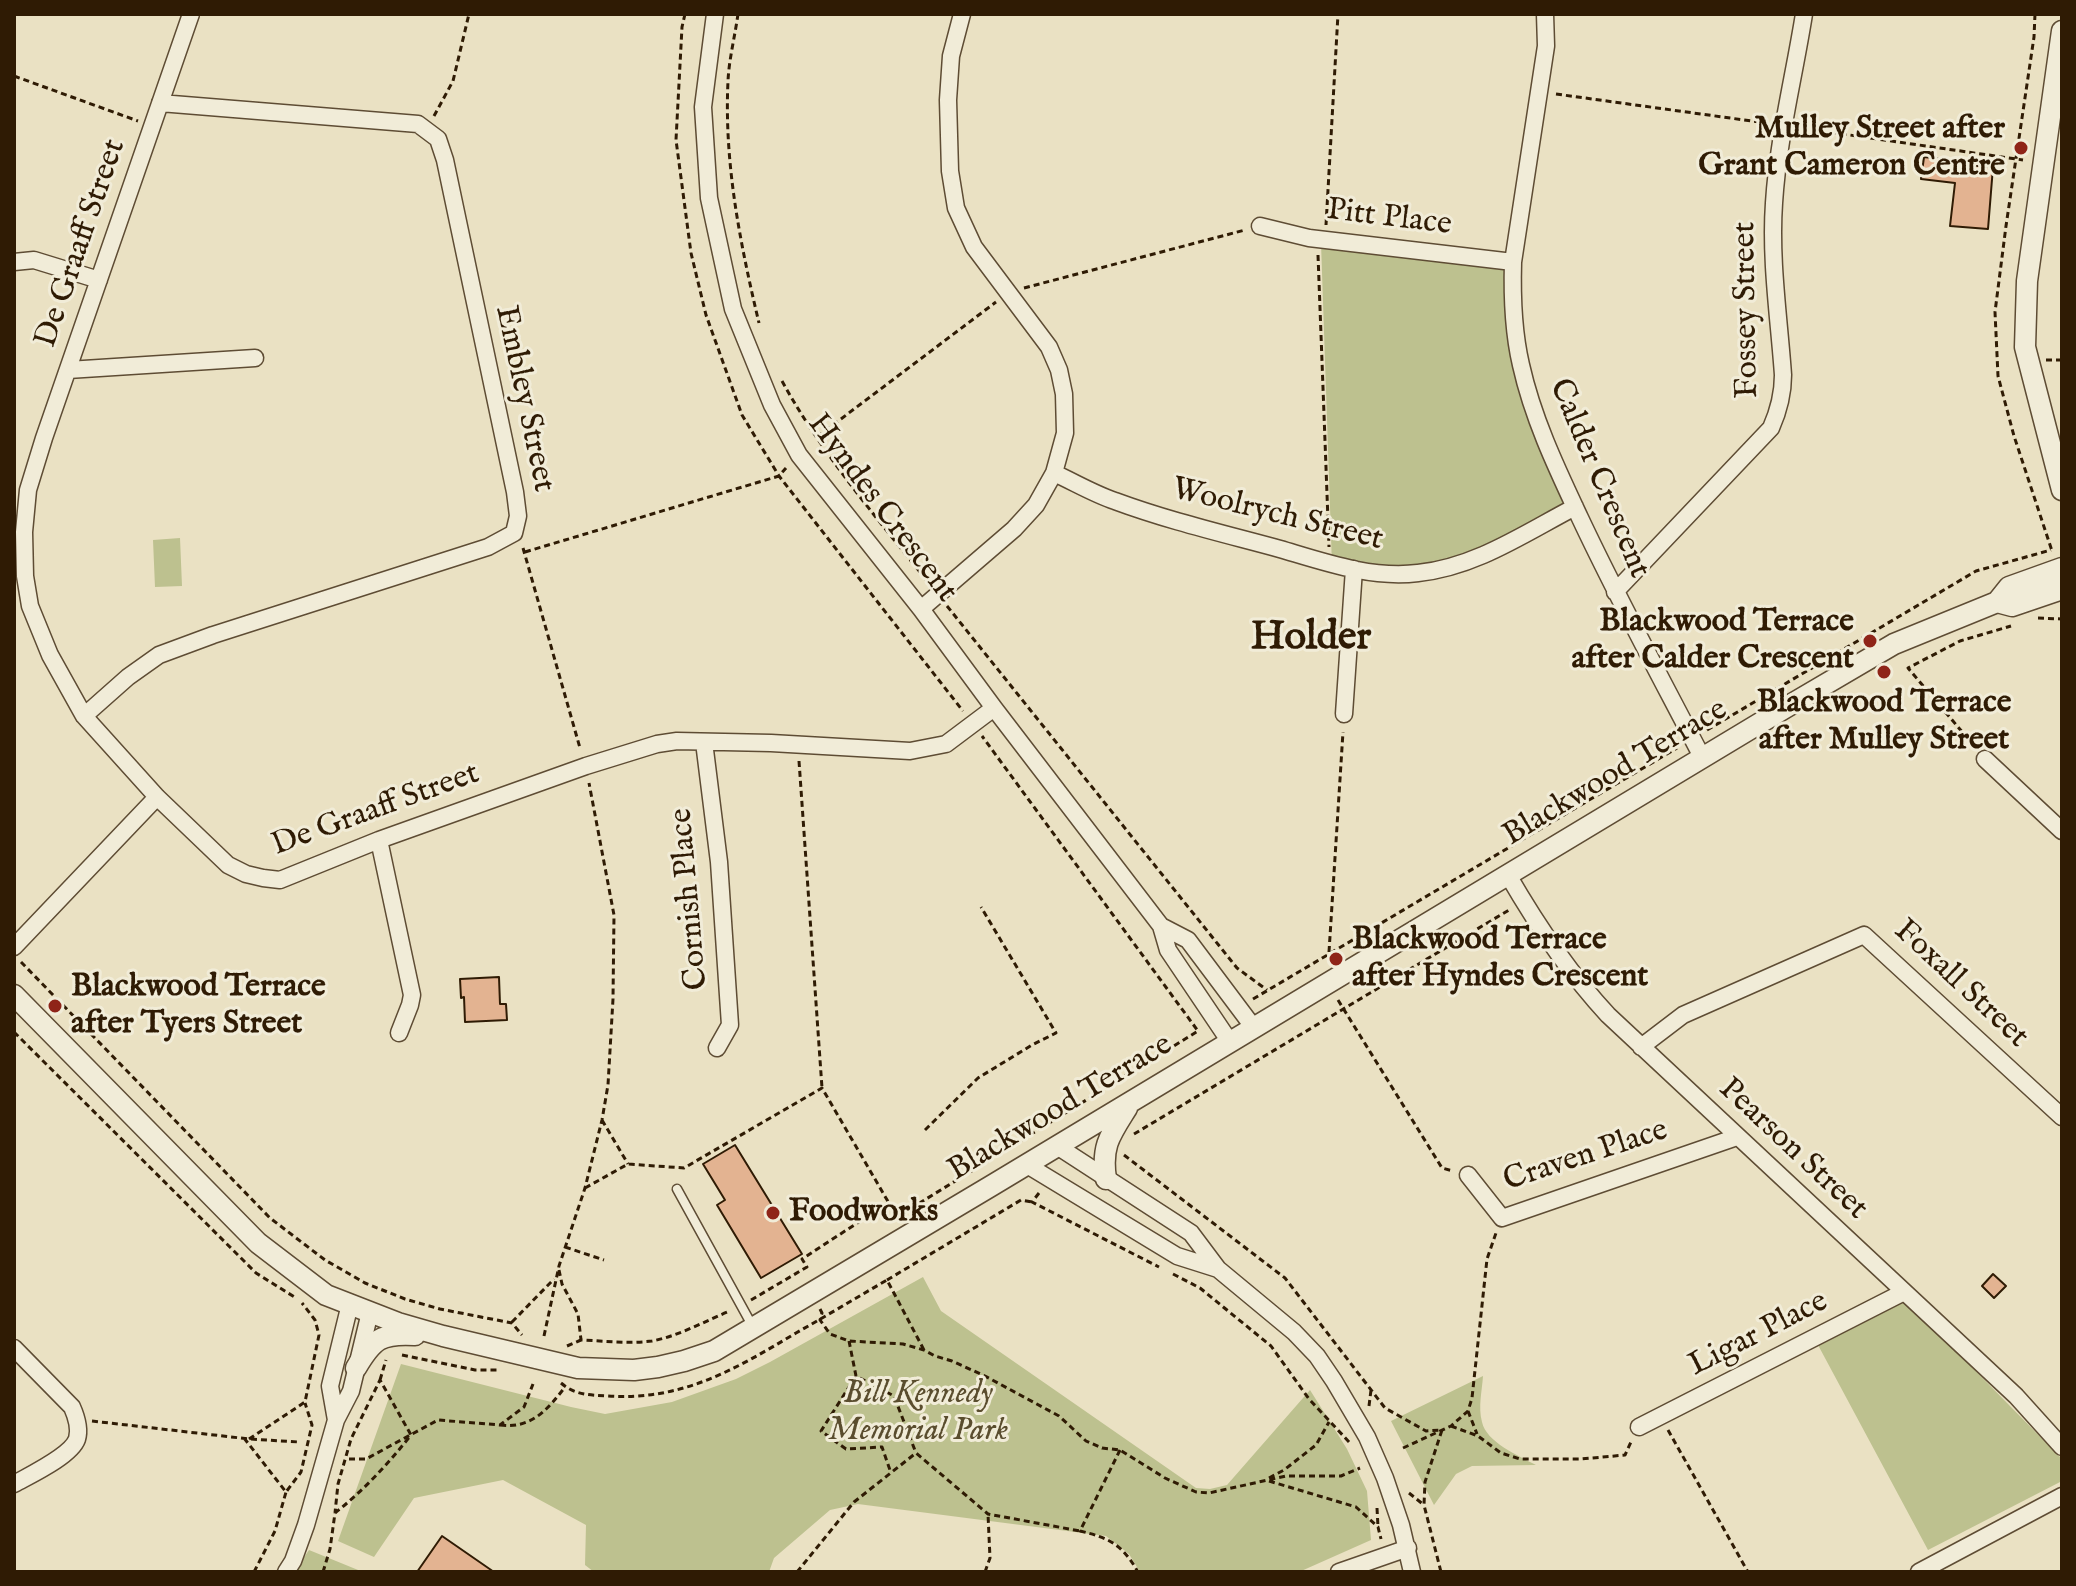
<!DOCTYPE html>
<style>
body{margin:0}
#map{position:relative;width:2076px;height:1586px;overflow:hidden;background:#eae1c3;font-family:"IM FELL English",serif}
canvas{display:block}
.frame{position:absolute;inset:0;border:16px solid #2f1b04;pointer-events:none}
</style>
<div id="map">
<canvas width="2076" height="1586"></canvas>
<div class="frame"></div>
</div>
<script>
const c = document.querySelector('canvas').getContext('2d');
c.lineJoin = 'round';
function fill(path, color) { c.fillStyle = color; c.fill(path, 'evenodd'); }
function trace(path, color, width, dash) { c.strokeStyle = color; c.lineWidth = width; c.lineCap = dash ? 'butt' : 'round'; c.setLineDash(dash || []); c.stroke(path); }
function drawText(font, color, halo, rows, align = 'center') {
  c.font = font + ' "IM FELL English",serif'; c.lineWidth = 6; c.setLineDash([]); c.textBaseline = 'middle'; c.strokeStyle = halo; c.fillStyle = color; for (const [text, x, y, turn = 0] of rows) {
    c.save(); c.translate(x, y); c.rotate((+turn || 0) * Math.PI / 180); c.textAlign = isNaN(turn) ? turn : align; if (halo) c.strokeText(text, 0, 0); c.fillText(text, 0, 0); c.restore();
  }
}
fill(new Path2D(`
 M 1321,243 L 1507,266 L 1523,382 L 1571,507 L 1439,576 L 1332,566 Z
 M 180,538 L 182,586 L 155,587 L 153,540 Z
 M 923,1277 L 941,1311 L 1196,1488 L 1210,1489 L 1227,1485 L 1310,1390 L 1347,1449 L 1367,1491 L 1371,1540 L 1299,1572 L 1140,1572 L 1129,1554 L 1106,1536 L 858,1504 L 830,1510 L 774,1558 L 769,1572 L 594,1572 L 585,1565 L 586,1525 L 503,1480 L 414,1498 L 374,1557 L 338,1541 L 401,1364 L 571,1407 L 605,1414 L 672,1402 L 736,1379 L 770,1362 Z
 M 1903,1297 L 2062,1459 L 2062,1481 L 1928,1550 L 1818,1345 Z
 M 1483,1376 C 1482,1391 1478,1407 1482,1422 C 1486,1442 1519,1456 1536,1465 L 1472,1466 L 1456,1474 L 1434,1505 L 1391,1421 Z
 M 309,1550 L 363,1572 L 294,1572 Z`), '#bdc18f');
const building = new Path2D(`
 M 1924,157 L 1949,160 L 1949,164 L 1993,167 L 1988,229 L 1950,226 L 1955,183 L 1921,179 Z
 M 499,977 L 500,1004 L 506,1004 L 507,1020 L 465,1022 L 464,997 L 461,998 L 460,979 Z
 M 735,1145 L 802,1254 L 761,1278 L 717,1205 L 725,1200 L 703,1164 Z
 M 1993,1274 L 2006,1286 L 1994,1298 L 1982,1286 Z
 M 442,1536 L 494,1572 L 417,1572 Z`);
fill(building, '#e3b391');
trace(building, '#2f1b04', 2);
const service = new Path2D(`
 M 677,1189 L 753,1327`);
const minor = new Path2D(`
 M 191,14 L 44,438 L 28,490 L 24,532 L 25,576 L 30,606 L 50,655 L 84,716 L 157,797 L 228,865 L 246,874 L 263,878 L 280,880 L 379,840 L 586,766 L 657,744 L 677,741 L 771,743 L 910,751 L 946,744 L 994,708
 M 715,14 L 703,107 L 709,198 L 733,309 L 772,405 L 799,455 L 921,609 L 994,708 L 1161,926 L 1168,950 L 1230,1042
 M 1545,14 L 1546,46 L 1513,262 C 1512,296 1513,331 1521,365 C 1533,419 1557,469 1580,518 C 1618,599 1661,678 1702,757
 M 1260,226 L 1309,238 L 1513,262
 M 14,262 L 34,260 L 99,280
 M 68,370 L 255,358
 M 1054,473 C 1074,482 1094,494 1115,501 C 1169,521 1225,534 1280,549 C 1324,562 1372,579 1418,573 C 1476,567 1525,533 1575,507
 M 1615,592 L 1771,428 C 1779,410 1783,395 1783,375 C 1779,318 1770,260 1774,203 C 1778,139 1794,77 1804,14
 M 921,609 L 1014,529 L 1036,505 L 1054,473 L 1065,433 L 1064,394 L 1059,370 L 1049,347 L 974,247 L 956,208 L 950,171 L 948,100 L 951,56 L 962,14
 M 1344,714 L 1354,569
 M 84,716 L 128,677 L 159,655 L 213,635 L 488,547 L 514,533 L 518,516 L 515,492 L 445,160 L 438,139 L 418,124 L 160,103
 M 704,742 L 719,862 L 730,1025 L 717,1048
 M 1985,759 L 2062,831
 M 379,840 L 412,995 L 410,1005 L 399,1033
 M 1508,875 C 1537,925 1568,972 1608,1015 L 2016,1396 L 2062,1447
 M 1161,926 L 1188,940 L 1254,1028
 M 14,947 L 157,797
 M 1641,1047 L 1683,1015 L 1864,935 L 2062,1117
 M 1057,1146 L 1191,1233 L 1218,1269 L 1294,1332 L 1317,1356 L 1334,1381 L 1367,1437 L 1385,1478 L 1401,1525 L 1412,1572
 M 1027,1165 L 1177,1256 L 1218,1269
 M 1468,1175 L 1502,1218 L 1737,1137
 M 14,1348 L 72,1407 C 76,1416 80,1429 77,1439 C 71,1456 30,1475 14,1484
 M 336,1420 L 330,1386 L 350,1304
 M 1639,1427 L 1904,1292
 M 286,1572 L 293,1561 L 306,1525 L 336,1420 L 351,1391 L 370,1312
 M 1339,1572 L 1408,1548
 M 1919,1572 L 2062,1496`);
const tertiary = new Path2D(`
 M 2062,31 L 2027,281 L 2025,347 L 2062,490
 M 1997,602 L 2012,606 L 2062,589
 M 14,995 L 258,1243 L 326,1295 L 398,1323 L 443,1336 L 578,1368 L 634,1370 L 658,1367 L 684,1361 L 714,1351 L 991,1186 L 1785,708 L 1894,644 L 1997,602 L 2009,587 L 2062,568
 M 1106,1179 C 1101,1146 1110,1135 1127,1108
 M 356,1368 C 373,1339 381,1333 415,1335`);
trace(service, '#5e4c34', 11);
trace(minor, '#5e4c34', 19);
trace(tertiary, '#5e4c34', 23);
trace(new Path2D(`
 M 685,14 L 682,27 L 676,140 L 691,253 L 706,315 L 742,415 L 779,476 L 963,711
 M 738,14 C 735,36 729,59 728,81 C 724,163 740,243 759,323
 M 2035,14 L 2034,37 L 2006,226 L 1995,312 L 1998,376 L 2014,436 L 2052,551
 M 14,76 L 138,121
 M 1556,94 L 1766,123
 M 434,116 L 453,81 L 469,14
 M 1801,128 L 2023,160
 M 1326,225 L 1338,14
 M 1318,255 L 1329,547
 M 1024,288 L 1245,230
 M 2046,360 L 2062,360
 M 782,381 C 822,454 876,517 928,582
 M 817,437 L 996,302
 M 523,548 L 580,748
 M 525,552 L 779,476 L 786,468
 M 947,606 L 1237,968 L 1267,990
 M 2038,618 L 2062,619
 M 1707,730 L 1976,571 L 2051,550
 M 1975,747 L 1908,668 L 1960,641 L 2011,626
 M 799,761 L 822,1088
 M 1329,952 L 1343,732
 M 21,962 L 270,1218 L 325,1260 L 365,1283 L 405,1299 L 440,1309 L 512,1323 L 522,1335
 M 1253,999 L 1677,748
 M 1338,1000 L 1442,1168 L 1453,1171
 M 14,1032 L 256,1273 L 296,1298
 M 602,1120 L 628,1164
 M 925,1130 L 978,1078 L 1032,1045 L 1056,1033 L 981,907
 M 1134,1134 L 1509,910
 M 1124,1155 L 1285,1278 L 1385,1408 L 1426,1431 L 1442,1430 L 1425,1482 L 1424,1505 L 1441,1572
 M 585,1188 L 628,1164 L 684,1168 L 822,1088 L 897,1217 L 1198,1031 L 982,736
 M 1039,1193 L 1032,1202 L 1159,1267
 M 565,1247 L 604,1260
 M 559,1270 L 562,1284 L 578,1314 L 581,1340 C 605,1341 629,1344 652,1341 C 679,1336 705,1321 730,1311
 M 1173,1274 L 1200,1288 L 1271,1346 L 1309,1399 L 1350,1443
 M 887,1280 L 1021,1200 L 1032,1202
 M 751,1300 L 807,1267 L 802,1259 L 888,1203
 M 820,1309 L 822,1313 L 820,1320 L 830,1334 L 849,1341 L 903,1344 L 924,1350 L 935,1356 L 952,1361 L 985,1376 L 1059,1416 L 1086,1441 L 1102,1448 L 1120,1450 L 1165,1478 L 1196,1492 L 1209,1493 L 1286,1476 L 1341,1476 L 1360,1468
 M 512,1322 L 554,1279
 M 544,1336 L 559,1266 L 585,1188 L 602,1120 L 608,1085 L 613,999 L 614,915 L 589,783
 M 849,1341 L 856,1376 L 894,1396 L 916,1453
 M 567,1346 L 581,1340
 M 402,1355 L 475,1370 L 497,1370
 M 856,1376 L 821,1431 L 846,1449 L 882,1447 L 891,1473
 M 380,1380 L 386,1360
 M 561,1383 C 575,1395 589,1395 607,1396 C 682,1401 734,1370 796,1333 C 826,1316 856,1298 887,1280 L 924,1350
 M 1369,1406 L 1371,1390
 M 1468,1411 L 1477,1434
 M 92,1421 L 249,1439 L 299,1442
 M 500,1425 C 532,1429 548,1409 565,1387
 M 1451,1426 L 1478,1436 L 1501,1453 L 1520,1459 L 1581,1459 L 1625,1455 L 1631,1442
 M 1668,1430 L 1748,1572
 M 244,1438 L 286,1492 L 301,1472 L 312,1425 L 305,1403
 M 249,1439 L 305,1402 L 319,1335 L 315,1320 L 302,1303
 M 1403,1448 L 1451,1426 L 1468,1411 L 1472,1398 L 1487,1259 L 1496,1233
 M 1120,1450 L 1080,1531 C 1109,1538 1122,1544 1138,1572
 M 349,1459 L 366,1459 L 438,1420 L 500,1425 L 524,1407 L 533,1384
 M 1269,1478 L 1284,1470 L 1316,1445 L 1329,1422
 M 1269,1481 L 1356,1507 L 1378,1527 L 1381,1539
 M 1409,1493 L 1424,1505
 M 1377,1508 L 1378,1527
 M 254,1572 L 275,1531 L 286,1492
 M 323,1572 L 330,1549 L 335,1513 C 364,1490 388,1464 411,1435 L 380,1380 L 351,1439 L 338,1484 L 335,1513
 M 797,1572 L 854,1502 L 916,1453 L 988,1514 L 1080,1531
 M 985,1572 L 990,1558 L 988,1514`), '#2f1b04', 3, [6, 4]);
trace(service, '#f1ecd8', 8);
trace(minor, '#f1ecd8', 16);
trace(tertiary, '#f1ecd8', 20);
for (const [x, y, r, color] of [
 [2021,148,8,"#8f2418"],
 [1870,641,8,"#8f2418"],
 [1884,672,8,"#8f2418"],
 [1336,959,8,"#8f2418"],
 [55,1006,8,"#8f2418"],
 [773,1213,8,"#8f2418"]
]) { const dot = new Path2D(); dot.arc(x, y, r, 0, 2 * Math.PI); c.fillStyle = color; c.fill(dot); trace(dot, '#f1ecd8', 3); }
drawText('bold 32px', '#2f1b04', '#f1ecd8', [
 ["Mulley Street after",2005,130,"right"],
 ["Grant Cameron Centre",2005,167,"right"],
 ["Blackwood Terrace",1854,623,"right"],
 ["after Calder Crescent",1854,660,"right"],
 ["Blackwood Terrace",1884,704,"center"],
 ["after Mulley Street",1884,741,"center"],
 ["Blackwood Terrace",1352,941],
 ["after Hyndes Crescent",1352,978],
 ["Blackwood Terrace",71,988],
 ["after Tyers Street",71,1025],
 ["Foodworks",789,1213]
], 'left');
drawText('32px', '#2f1b04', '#f1ecd8', [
 ["Pitt Place",1389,219,7],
 ["De Graaff Street",82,244,-71],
 ["Fossey Street",1748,310,-91],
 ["Embley Street",523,399,78],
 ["Calder Crescent",1598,479,67],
 ["Hyndes Crescent",881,509,53],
 ["Woolrych Street",1277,516,14],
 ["Blackwood Terrace",1616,774,-31],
 ["De Graaff Street",376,811,-20],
 ["Cornish Place",691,899,-95],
 ["Foxall Street",1960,985,43],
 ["Blackwood Terrace",1061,1109,-31],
 ["Pearson Street",1792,1150,43],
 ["Craven Place",1586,1157,-18],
 ["Ligar Place",1759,1335,-27]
]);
drawText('italic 32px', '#5a4d2e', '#f1ecd8', [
 ["Bill Kennedy",918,1395],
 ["Memorial Park",918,1432]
]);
drawText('bold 40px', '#2f1b04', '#f1ecd8', [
 ["Holder",1311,640]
]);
</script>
